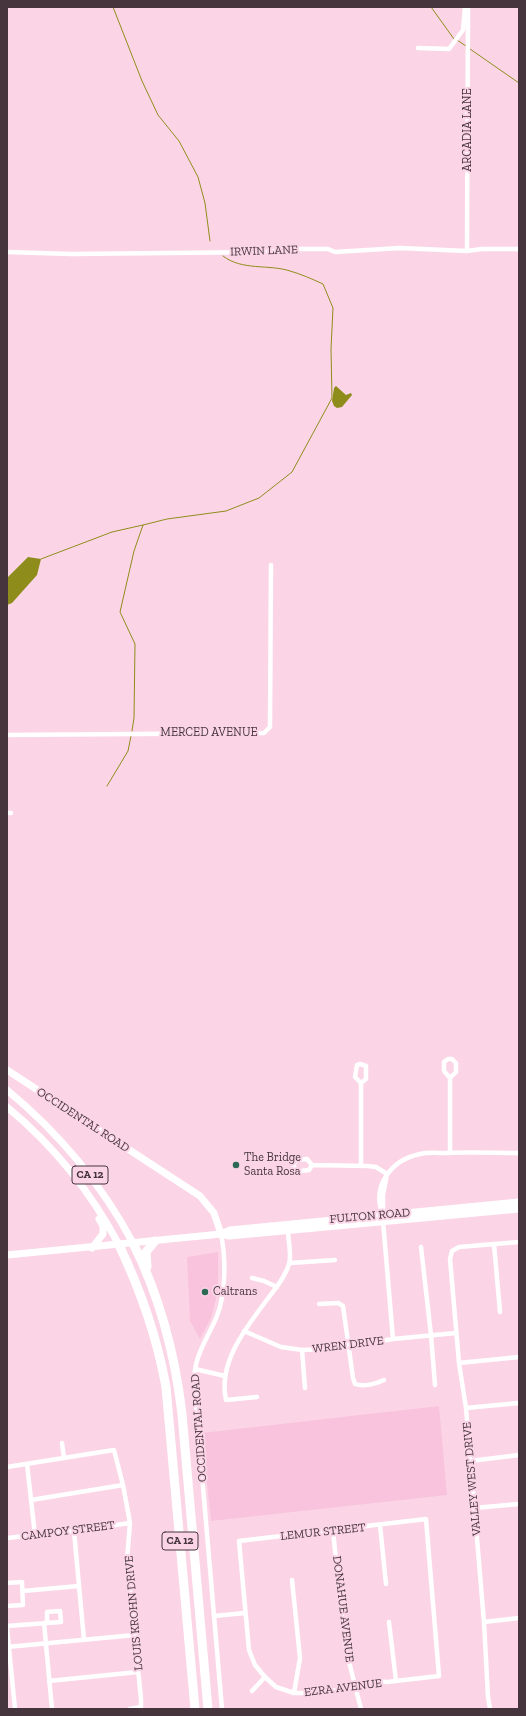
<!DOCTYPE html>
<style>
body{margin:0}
#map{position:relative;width:526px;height:1716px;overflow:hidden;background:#fbd5e6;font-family:"Zilla Slab",serif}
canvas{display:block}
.frame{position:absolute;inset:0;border:8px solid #47353e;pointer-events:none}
</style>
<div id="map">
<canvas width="526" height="1716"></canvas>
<div class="frame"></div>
</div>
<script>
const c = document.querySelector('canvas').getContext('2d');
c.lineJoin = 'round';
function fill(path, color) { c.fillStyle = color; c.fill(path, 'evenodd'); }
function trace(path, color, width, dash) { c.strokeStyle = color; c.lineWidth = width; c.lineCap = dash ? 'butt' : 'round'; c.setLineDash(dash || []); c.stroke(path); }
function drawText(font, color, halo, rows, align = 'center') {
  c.font = font + ' "Zilla Slab",serif'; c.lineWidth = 4; c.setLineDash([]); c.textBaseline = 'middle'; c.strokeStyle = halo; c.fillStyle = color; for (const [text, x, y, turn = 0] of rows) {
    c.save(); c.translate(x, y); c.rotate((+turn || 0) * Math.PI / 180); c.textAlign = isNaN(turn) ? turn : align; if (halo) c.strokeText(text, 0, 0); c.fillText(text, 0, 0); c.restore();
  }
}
fill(new Path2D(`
 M 218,1252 L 218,1291 L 211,1318 L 200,1339 L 190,1321 L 187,1257 Z
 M 439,1406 L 447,1495 L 211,1521 L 202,1433 Z`), '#f9c3dd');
fill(new Path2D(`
 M 336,386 L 346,395 L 351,393 L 352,395 L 342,407 L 337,408 L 334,406 L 332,401 L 334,388 Z
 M 28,557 L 41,559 L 37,575 L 12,603 L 7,605 L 7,578 Z`), '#8e8d1b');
trace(new Path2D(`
 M 113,7 L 142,81 L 158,115 L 179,141 L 198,177 L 205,203 L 210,241
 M 431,7 L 454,39
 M 457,40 L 466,46
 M 470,49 L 519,83
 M 41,559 L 112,532 L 143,525
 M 132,731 L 134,718 L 135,644 L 120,612 L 134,551 L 143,525 L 167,519 L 226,511 L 259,498 L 292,472 L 332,398 L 331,349 L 333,308 L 323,284 C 312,279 301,274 290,271 C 269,264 242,271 223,256
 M 107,786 L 128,751 L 131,736`), '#8e8d1b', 1);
trace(new Path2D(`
 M 418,48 L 449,49 L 463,30 L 465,7
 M 467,251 L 468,9
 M 7,252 L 71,254 L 264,252 L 297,249 L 328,249 L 335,252 L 400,248 L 467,251 L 482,249 L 519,249
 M 7,735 L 264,733 L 270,727 L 271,565
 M 7,813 L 11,813
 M 450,1078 L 444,1071 L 444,1062 L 448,1059 L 452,1059 L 456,1063 L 456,1072 L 450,1078 L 450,1153
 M 361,1083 L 355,1077 L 357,1065 L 360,1064 L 366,1066 L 366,1079 L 361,1083 L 361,1165
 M 312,1165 L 309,1170 L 301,1171 L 296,1170 L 293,1165 L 296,1160 L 307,1159 L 312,1165 L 368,1166 L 376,1167 L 387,1174
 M 383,1213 L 383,1195 L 387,1174
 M 383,1215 C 371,1186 391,1160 420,1154 C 428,1152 437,1153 445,1153 C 470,1152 494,1153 519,1153
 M 383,1221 L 393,1339
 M 221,1234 C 226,1258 226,1293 217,1316 C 207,1340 194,1355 194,1382 L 222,1709
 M 494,1244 L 500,1312
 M 421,1247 L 431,1335 L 435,1385
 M 290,1263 L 335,1260
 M 252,1278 L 264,1281 L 277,1287
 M 319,1304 L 338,1303 L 343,1306 L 353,1378 L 355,1384 C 363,1387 376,1384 384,1380
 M 244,1331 L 281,1347 L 302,1350 L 325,1349 L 393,1339 L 456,1333
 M 302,1350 L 305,1388
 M 459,1363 L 519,1357
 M 195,1369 L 225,1376
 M 257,1397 L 226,1400 C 218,1363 245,1329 266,1301 C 274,1290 285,1278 289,1264 C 292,1255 288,1240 288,1231
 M 466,1408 L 519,1403
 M 62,1443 L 64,1458
 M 470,1461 L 519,1455
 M 27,1464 L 35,1535
 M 7,1467 L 114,1450 L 123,1485 L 130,1523 L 127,1560 L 141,1699 L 141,1707 L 130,1709
 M 31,1500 L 123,1485
 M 474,1508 L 519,1504
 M 426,1519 L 439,1676 L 387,1682 L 371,1681 L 354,1684 L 340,1690 L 305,1693 L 294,1693 L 276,1687 L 265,1677 L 255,1665 L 249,1650 L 239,1541 Z
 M 380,1525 L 386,1584
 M 74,1531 L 84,1640
 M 333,1531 L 345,1646 L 361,1709
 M 7,1538 L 74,1531 L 130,1523
 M 292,1580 L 300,1658 L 294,1693
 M 7,1583 L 22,1582 L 23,1605 L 7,1606
 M 23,1591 L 79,1586
 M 214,1616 L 245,1613
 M 389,1622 L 396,1681
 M 484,1622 L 519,1618
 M 44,1623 L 52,1709
 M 7,1626 L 61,1622 L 60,1611 L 47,1612 L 47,1623
 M 7,1628 L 15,1709
 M 7,1647 L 135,1635
 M 49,1681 L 138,1672
 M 252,1691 L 265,1677
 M 490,1709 L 488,1697 L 484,1622 L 466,1408 L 459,1363 L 450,1259 L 452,1251 L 459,1247 L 519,1242`), '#fff', 4.5);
trace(new Path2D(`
 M 7,1070 L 200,1196 L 214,1213 L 221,1234
 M 221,1234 L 229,1236 L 519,1209
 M 7,1255 L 221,1234 L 230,1230 L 519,1202`), '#fff', 7);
trace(new Path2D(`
 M 7,1090 C 59,1133 101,1183 133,1243
 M 7,1107 C 53,1145 91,1192 119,1245
 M 92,1248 L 103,1234 L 103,1226 L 99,1219`), '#fff', 7);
trace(new Path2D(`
 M 133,1243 C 160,1297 175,1354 182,1414 L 208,1709
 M 119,1245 C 141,1291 157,1337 166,1387 L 195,1709
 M 147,1267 L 146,1252 L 155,1241`), '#fff', 9);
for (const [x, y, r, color] of [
 [236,1165,4,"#2c6955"],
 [205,1292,4,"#2c6955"]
]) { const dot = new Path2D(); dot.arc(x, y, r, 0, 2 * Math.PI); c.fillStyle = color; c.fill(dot); trace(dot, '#fbd5e6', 1.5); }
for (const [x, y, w] of [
 [90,1175,36],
 [180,1541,36]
]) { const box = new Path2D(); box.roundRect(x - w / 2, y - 9, w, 18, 3); c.fillStyle = '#fbd5e6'; c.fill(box); trace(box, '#47353e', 1); }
drawText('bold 11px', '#47353e', null, [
 ["CA 12",90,1175],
 ["CA 12",180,1541]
]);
drawText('12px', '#47353e', '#fbd5e6', [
 ["ARCADIA LANE",468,130,-90],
 ["IRWIN LANE",264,251,-2],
 ["MERCED AVENUE",209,733],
 ["OCCIDENTAL ROAD",83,1120,33],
 ["FULTON ROAD",370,1216,-5],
 ["WREN DRIVE",348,1345,-7],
 ["OCCIDENTAL ROAD",199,1428,-94],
 ["VALLEY WEST DRIVE",472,1479,-95],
 ["CAMPOY STREET",68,1531,-7],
 ["LEMUR STREET",323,1532,-6],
 ["DONAHUE AVENUE",343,1609,83],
 ["LOUIS KROHN DRIVE",134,1613,-95],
 ["EZRA AVENUE",343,1688,-7]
]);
drawText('12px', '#47353e', '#fbd5e6', [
 ["The Bridge",244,1158],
 ["Santa Rosa",244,1172],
 ["Caltrans",213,1292]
], 'left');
</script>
